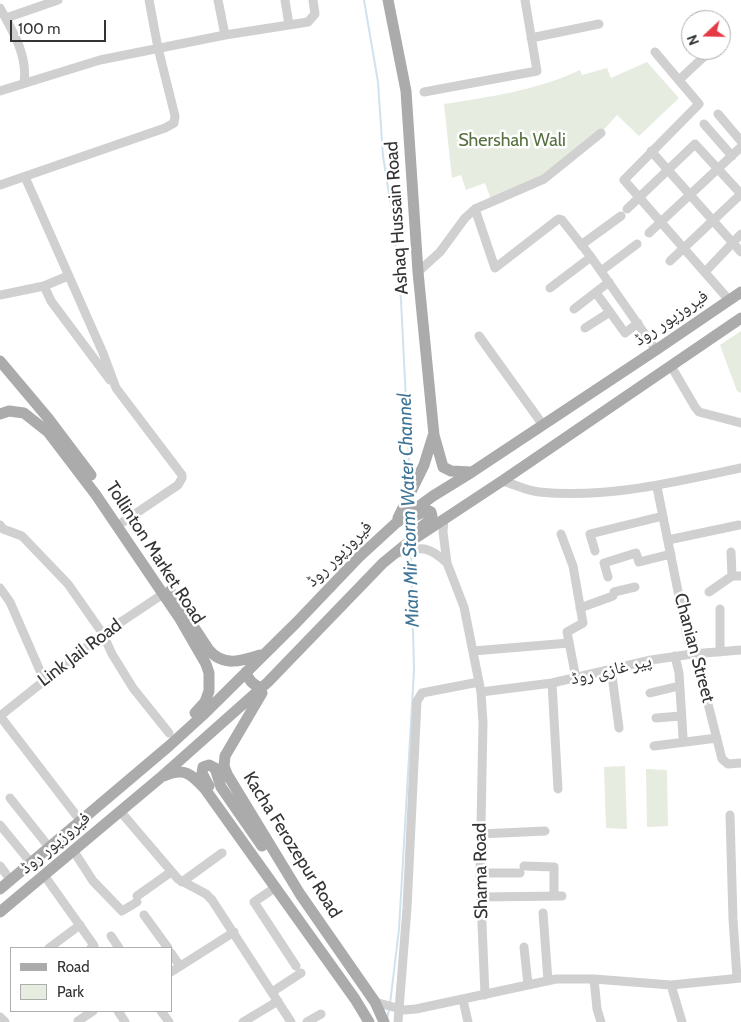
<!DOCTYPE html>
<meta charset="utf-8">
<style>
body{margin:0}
#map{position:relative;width:741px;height:1022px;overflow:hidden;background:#fff;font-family:Cabin,sans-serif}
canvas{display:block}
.legend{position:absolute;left:10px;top:947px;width:162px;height:65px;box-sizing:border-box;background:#fff;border:1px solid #adadad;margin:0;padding:6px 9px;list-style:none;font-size:15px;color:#333}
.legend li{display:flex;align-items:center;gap:10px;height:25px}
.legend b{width:25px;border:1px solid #adadad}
.north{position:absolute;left:681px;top:10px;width:50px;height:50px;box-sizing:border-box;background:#fff;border:1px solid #adadad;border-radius:50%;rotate:249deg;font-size:14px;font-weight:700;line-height:20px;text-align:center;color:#333}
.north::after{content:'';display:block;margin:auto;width:18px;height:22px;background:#e63946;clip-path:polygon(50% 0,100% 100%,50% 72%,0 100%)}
.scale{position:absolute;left:10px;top:20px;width:96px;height:22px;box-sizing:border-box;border:2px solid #333;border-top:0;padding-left:6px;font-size:15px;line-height:18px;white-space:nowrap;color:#333;-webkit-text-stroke:4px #fff;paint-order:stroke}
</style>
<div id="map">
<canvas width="741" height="1022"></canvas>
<ul class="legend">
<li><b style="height:6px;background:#ababab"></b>Road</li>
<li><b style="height:14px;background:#e6ecdf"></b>Park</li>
</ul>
<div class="north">N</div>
<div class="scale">100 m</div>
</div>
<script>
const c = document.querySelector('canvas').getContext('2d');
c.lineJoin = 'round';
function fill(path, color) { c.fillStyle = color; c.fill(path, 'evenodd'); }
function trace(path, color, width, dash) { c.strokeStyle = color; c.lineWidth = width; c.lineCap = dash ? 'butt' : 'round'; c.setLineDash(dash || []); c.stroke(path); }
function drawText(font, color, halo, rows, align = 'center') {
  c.font = font + ' Cabin,"Noto Naskh Arabic",sans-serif'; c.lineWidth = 5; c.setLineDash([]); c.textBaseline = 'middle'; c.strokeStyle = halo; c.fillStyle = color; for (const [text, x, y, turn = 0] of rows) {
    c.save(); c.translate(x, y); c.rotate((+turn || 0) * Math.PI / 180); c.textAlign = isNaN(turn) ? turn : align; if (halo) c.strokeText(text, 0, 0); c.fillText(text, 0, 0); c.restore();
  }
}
fill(new Path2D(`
 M 647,62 L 679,98 L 639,136 L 617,115 L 601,133 L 544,179 L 492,202 L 485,183 L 466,190 L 461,175 L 452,178 L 444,104 C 490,97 538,90 580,70 L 582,75 L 607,68 L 611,78 Z
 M 741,331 L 741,393 L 737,391 L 720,345 Z
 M 625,766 L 627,829 L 606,828 L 604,767 Z
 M 646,769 L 667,770 L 668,826 L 647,827 Z`), '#e6ecdf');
trace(new Path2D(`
 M 364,0 L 378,82 L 383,156 L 393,219 L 401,300 L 410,482
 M 411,520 L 411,535
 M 390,1004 L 399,929 L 414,670 L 411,552
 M 387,1019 L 389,1009`), '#cfe2ee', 2);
trace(new Path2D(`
 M 218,0 L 225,35
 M 285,0 L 289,25
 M 0,8 C 13,31 28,56 24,83
 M 6,18 L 58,0
 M 531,38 L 599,24
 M 655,52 L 699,104 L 624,180 L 729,300
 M 679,80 L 710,51
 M 0,91 L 100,60 L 225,35 L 308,22 L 315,14 L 313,0
 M 424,92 L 537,71 L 525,0
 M 718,114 L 741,141
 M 704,124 L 732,156
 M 651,151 L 741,252
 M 25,177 L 103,353 L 116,388 L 182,475 L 182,478 L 178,485 L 123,522
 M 0,185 L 165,128 L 174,123 L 175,116 L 158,48 L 149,0
 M 475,209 L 495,268 L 557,220 L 559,219 L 562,220 L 591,257 L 656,350
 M 627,209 L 695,144 L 741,194
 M 649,233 L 741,147
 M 581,245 L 621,216
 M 670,261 L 741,194
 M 601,271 L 637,244
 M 418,272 L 440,252 L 465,218 L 475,209 L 544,179 L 601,133
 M 705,272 L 741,234
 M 44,286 L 51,301 L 110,380
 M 550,288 L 591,257
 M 596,293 L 610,312
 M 0,295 L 44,286 L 68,276
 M 574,309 L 609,282
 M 585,328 L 610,312 L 625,333 L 638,323
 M 479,336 L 543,425
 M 671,366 L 695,407 L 699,412 L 741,423
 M 502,481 C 515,484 526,491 539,492 C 608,499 674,482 741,468
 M 657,487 L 687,636 L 703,684 L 722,759 L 728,764 L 741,763
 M 444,519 L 443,532 L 447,563 L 464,607 L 481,692 L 483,723 L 480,876 L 485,995
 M 0,525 L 3,529 L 22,536 L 68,584 L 103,634 L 112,654 L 133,688 L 169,733
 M 561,534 L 573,566 L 583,623 L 567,632 L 576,678
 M 668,540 L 739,525
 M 595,551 L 590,534 L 663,516
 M 731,552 L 732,576
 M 398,553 C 421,546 429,546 447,563
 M 608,577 L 604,563 L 636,553 L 639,562 L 671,554
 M 0,588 L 10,602 L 44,680
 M 709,592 L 732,576 L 741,576
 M 580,608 L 613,596 L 614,592 L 635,587
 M 720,609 L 720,652
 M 473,651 L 569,643
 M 675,656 L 679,673 L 683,737
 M 611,668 L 619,728
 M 552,683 L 558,789
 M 481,692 L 552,683 L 651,660 L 692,654 L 741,650
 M 650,693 L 679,686
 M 0,716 L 103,634 L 163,594
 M 0,716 L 76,815
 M 656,718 L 681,716
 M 654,746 L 717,738
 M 10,798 L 45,842
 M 120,811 L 178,879 L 206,894 L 212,900 L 291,1022
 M 730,815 L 733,919 L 737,978
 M 0,825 L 27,858
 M 480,834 L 545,831
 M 73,850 L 93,881 L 122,911 L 137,902
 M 0,866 L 6,874
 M 524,866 L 554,867 L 554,896
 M 480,873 L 520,873
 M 44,875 L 93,944 L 94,946 L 91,948
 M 182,882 L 222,853
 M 276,887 L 254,902 L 296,966
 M 137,896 L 171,872
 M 481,897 L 562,896
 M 543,913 L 548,981
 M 144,915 L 168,948
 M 111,936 L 119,948
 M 524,947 L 528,985
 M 49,948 L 80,925
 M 171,953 L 180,966
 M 171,972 L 234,932
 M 594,979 L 597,1009 L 601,1022
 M 671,985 L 682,1022
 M 272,992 L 301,973
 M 463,1000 L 468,1022
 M 375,1002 L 404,1010 L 416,1009 L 556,979 L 594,979 L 671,985 L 741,978
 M 118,1011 L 125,1022
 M 161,1011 L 169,1022
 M 0,1017 L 5,1022
 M 78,1021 L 93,1011
 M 243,1022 L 278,1001
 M 307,1022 L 321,1014
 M 398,1022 L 407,908 L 417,701 L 422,693 L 479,682`), '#d0d0d0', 9);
trace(new Path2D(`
 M 388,0 L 406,91 L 418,272 L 434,435 L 443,467 L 451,471 L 471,472
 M 0,361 L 48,418 L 91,475
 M 0,414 L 9,411 L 24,413 L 48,432 L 96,495 L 180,619 L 206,664 L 209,673 L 209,691 L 205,702 L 195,713
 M 415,516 L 427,510 L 431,512 L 432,516 L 430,520 L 420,528
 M 398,518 L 424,465 L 433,436
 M 170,591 L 209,650 C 223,667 242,661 260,655
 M 246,672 C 249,681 253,685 262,688
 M 262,693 L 225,756 L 224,766 L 227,774 L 300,894 L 375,1002 L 384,1022
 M 164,776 C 185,767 191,774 205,789 L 355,999 L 369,1022
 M 209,786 L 202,773 L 203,767 L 209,765 L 215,768 L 221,787 L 262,846
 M 0,889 L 169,746 L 203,715 L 297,622 L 359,557 L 396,523 L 433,496 L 472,472 L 656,350 L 741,292
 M 0,912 L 160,778 L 268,682 L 383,563 L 405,545 L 502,481 L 741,318`), '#ababab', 11);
drawText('18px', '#56703f', '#fff', [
 ["Shershah Wali",512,141]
]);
drawText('18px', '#333', '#fff', [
 ["Ashaq Hussain Road",397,218,-94],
 ["فیروزپور روڈ",671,318,-34],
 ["Tollinton Market Road",155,553,57],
 ["فیروزپور روڈ",339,554,-45],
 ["Chanian Street",694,648,75],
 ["Link Jail Road",80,653,-37],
 ["پیر غازی روڈ",611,670,-13],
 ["فیروزپور روڈ",55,843,-40],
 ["Kacha Ferozepur Road",292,845,58],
 ["Shama Road",481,871,-91]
]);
drawText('italic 19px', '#3f7597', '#fff', [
 ["Mian Mir Storm Water Channel",409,510,-92]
]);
</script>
